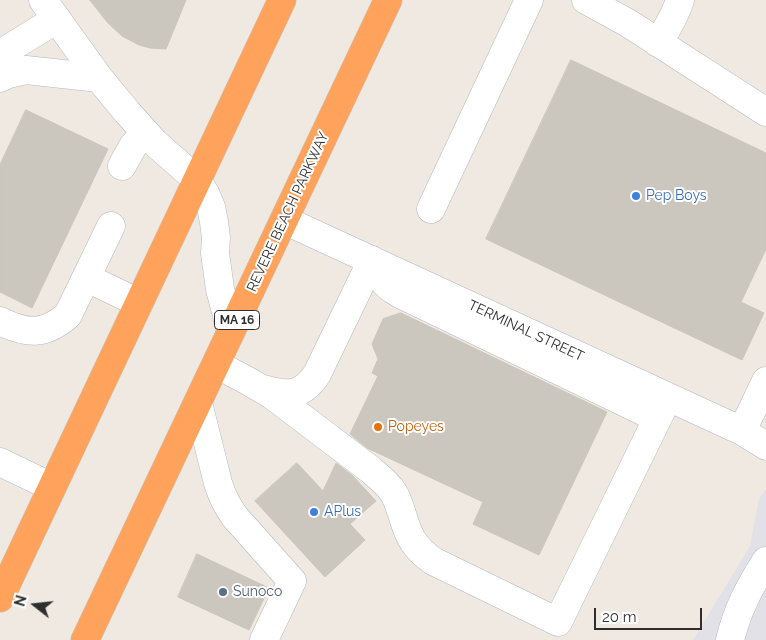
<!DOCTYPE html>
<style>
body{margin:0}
#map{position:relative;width:766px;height:640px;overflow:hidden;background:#efe9e1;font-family:Raleway,sans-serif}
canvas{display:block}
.north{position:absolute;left:10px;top:580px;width:50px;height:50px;-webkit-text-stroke:4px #fff;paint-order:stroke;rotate:286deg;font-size:14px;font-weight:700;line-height:20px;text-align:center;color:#2e2e2e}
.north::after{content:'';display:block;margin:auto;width:18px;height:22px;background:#2e2e2e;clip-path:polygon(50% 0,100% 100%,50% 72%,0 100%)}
.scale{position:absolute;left:594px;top:608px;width:108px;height:22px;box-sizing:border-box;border:2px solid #2e2e2e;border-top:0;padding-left:6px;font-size:15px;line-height:18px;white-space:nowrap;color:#2e2e2e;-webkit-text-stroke:4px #fff;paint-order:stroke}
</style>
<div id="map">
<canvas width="766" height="640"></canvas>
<div class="north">N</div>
<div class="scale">20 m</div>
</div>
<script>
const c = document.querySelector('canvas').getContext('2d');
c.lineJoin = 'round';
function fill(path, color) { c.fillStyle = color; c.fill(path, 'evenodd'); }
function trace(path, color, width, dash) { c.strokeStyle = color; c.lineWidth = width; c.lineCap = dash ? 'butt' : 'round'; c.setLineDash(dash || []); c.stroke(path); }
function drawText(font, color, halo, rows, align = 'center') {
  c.font = font + ' Raleway,sans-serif'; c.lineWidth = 4; c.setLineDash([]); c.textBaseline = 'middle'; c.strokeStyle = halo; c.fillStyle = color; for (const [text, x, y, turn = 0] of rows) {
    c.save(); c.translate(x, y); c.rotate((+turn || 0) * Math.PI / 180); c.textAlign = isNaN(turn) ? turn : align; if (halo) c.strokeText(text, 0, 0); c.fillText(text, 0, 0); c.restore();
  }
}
fill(new Path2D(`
 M 766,489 L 766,640 L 693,640 L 750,546 L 759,499 Z`), '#e3e1e8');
const building = new Path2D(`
 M 90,0 L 186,0 L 166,49 L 150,48 L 139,45 L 122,36 L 108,23 Z
 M 571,60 L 766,153 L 766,249 L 741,302 L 764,313 L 742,360 L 486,239 Z
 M 26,110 L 108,149 L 32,308 L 0,292 L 0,165 Z
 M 401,313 L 607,412 L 539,555 L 473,524 L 483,502 L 367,448 L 350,434 L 378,376 L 372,373 L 378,359 L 372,344 L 383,319 Z
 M 297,463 L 323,491 L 336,463 L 353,476 L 376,501 L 350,524 L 365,540 L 325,577 L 255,501 Z
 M 197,554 L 269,588 L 249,630 L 178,597 Z`);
fill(building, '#cbc7bf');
trace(building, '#cbc5ba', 1);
const minor = new Path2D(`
 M 43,0 L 99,78 L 127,112 L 154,142 L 197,180 L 205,193 L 211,207 L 214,222 L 216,238 L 215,253 L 220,289 L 231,331
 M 586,0 L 628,23 L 766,112
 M 658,43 C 667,29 675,16 680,0
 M 0,54 L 57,19
 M 0,78 L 8,74 L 26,70 L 99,78
 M 122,166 L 133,146 L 145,133
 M 431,209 L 529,0
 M 284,220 L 742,431 L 766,446
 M 87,278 L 139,303
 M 385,283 L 392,289 L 402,295 L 657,418
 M 0,321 C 27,334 44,336 68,315 L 111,226
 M 216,364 L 248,381 L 272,395 L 371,470 C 379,477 387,483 393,492 C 398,499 400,509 403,517 C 409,538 416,549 433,561 L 558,622 L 668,397
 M 263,389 C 287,396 302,397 317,374 L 372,260
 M 198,403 L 218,483 C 222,496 227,506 235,517 L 292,581 L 264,640
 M 742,431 L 766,381
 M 0,462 L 52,487
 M 730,640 C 738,608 749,588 766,561`);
const highway = new Path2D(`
 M 0,598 L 282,0
 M 85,640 L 388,0`);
trace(minor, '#b4b7c1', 29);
trace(highway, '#c9c9c9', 29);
trace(minor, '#fff', 28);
trace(highway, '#ffa35c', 28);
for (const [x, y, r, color] of [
 [636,196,5,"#3f7fe0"],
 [378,427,5,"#e8710a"],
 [314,512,5,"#3f7fe0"],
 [223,592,5,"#5c6f8a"]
]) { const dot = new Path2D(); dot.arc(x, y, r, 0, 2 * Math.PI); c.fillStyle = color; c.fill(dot); trace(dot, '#fff', 2); }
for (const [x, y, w] of [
 [237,320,45]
]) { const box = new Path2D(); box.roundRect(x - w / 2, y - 9.5, w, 19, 4); c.fillStyle = '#fff'; c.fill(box); trace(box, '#2e2e2e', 1); }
drawText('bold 12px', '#2e2e2e', null, [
 ["MA 16",237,320]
]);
drawText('14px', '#366cbe', '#fff', [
 ["Pep Boys",646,196],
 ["APlus",324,512]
], 'left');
drawText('14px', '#2e2e2e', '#fff', [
 ["REVERE BEACH PARKWAY",288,212,-65],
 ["TERMINAL STREET",526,331,25]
]);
drawText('14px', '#c56008', '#fff', [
 ["Popeyes",388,427]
], 'left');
drawText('14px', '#4e5e75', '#fff', [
 ["Sunoco",233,592]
], 'left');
</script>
